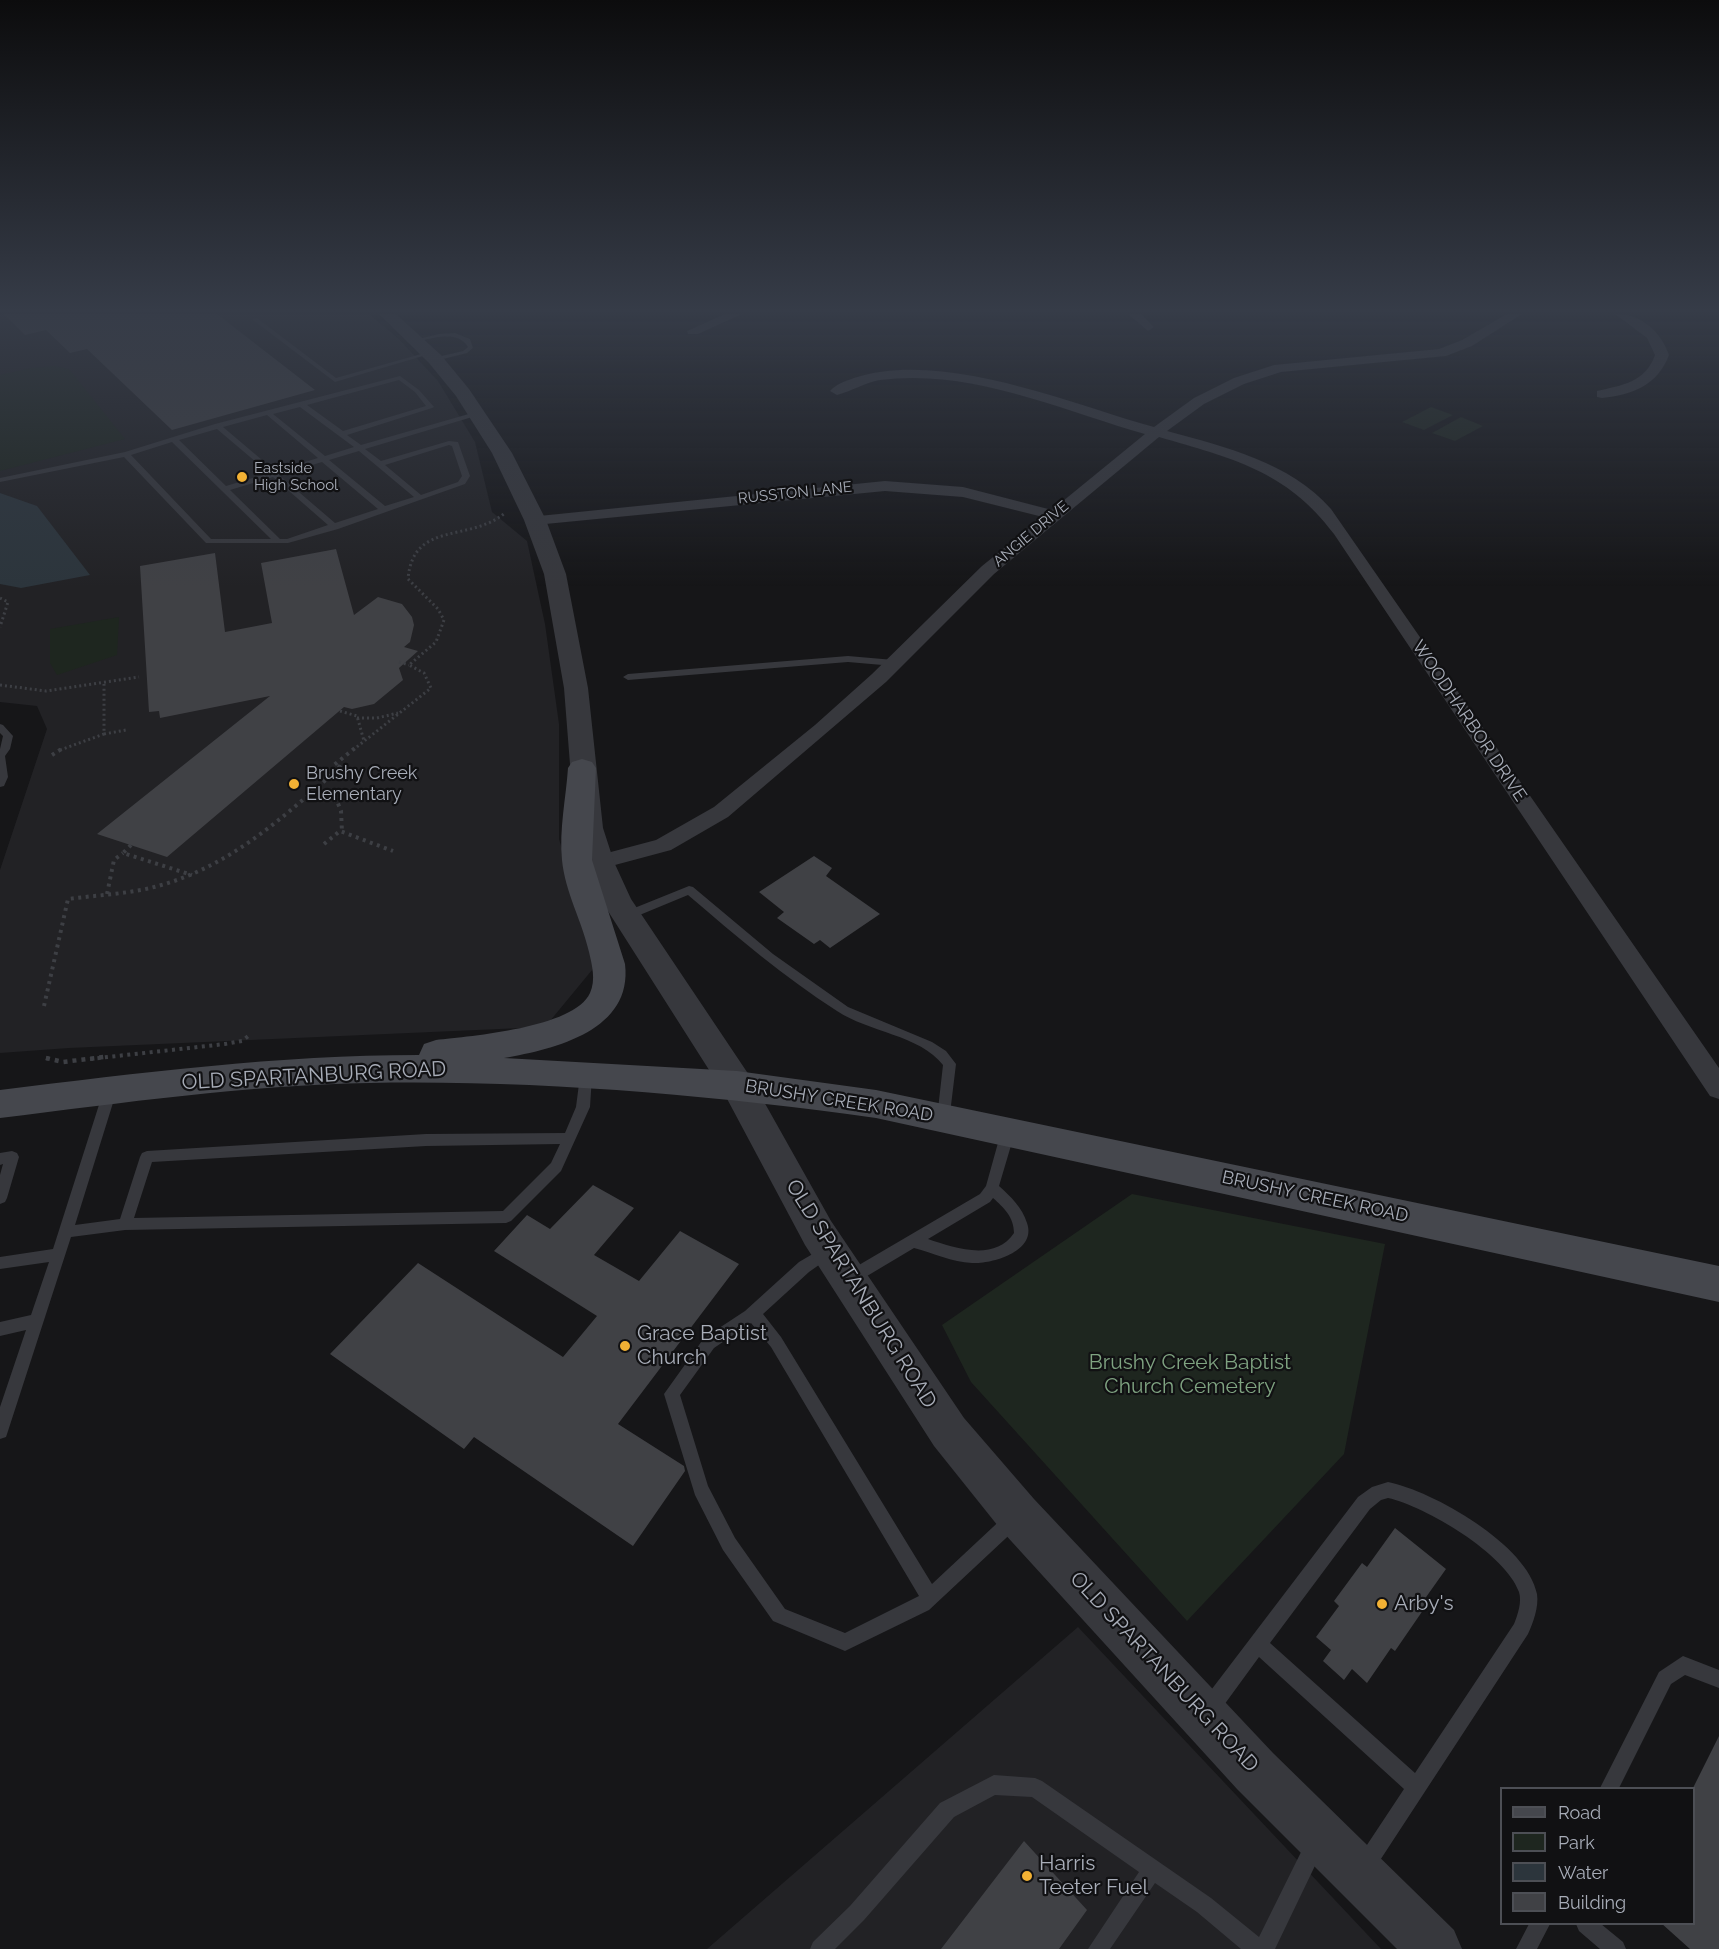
<!DOCTYPE html>
<style>
body{margin:0}
#map{position:relative;width:1719px;height:1949px;overflow:hidden;background:#161618;font-family:Raleway,sans-serif}
canvas{display:block}
.legend{position:absolute;left:1500px;top:1787px;width:195px;height:138px;box-sizing:border-box;background:#111113;border:2px solid #4d4f55;margin:0;padding:8px 10px;list-style:none;font-size:18px;color:#a8adb8}
.legend li{display:flex;align-items:center;gap:12px;height:30px}
.legend b{width:30px;border:2px solid #4d4f55}
</style>
<div id="map">
<canvas width="1719" height="1949"></canvas>
<ul class="legend">
<li><b style="height:8px;background:#45474d"></b>Road</li>
<li><b style="height:16px;background:#1e261f"></b>Park</li>
<li><b style="height:16px;background:#2c353c"></b>Water</li>
<li><b style="height:16px;background:#404145"></b>Building</li>
</ul>
</div>
<script>
const c = document.querySelector('canvas').getContext('2d');
c.lineJoin = 'round';
function fill(path, color) { c.fillStyle = color; c.fill(path, 'evenodd'); }
function trace(path, color, width, dash) { c.strokeStyle = color; c.lineWidth = width; c.lineCap = dash ? 'butt' : 'round'; c.setLineDash(dash || []); c.stroke(path); }
function drawText(font, color, halo, rows, align = 'center') {
  c.font = font + ' Raleway,sans-serif'; c.lineWidth = 4.5; c.setLineDash([]); c.textBaseline = 'middle'; c.strokeStyle = halo; c.fillStyle = color; for (const [text, x, y, turn = 0] of rows) {
    c.save(); c.translate(x, y); c.rotate((+turn || 0) * Math.PI / 180); c.textAlign = isNaN(turn) ? turn : align; if (halo) c.strokeText(text, 0, 0); c.fillText(text, 0, 0); c.restore();
  }
}
fill(new Path2D(`
 M 0,314 L 369,314 L 399,339 L 438,381 L 475,442 L 492,512 L 527,541 L 545,624 L 559,724 L 559,839 L 597,964 L 545,1027 L 69,1048 L 0,1053 L 0,870 L 47,729 L 37,706 L 0,702 Z
 M 1078,1627 L 1381,1949 L 707,1949 Z`), '#222225');
fill(new Path2D(`
 M 55,366 L 69,369 L 125,439 L 0,471 L 0,375 L 31,368 Z
 M 1431,407 L 1453,415 L 1424,430 L 1402,422 Z
 M 1461,417 L 1483,426 L 1455,441 L 1432,433 Z
 M 119,617 L 117,655 L 57,675 L 50,663 L 50,629 Z
 M 1132,1194 L 1385,1244 L 1344,1454 L 1187,1621 L 971,1382 L 942,1325 Z`), '#1e261f');
fill(new Path2D(`
 M 0,493 L 37,506 L 90,575 L 21,588 L 0,584 Z`), '#2c353c');
fill(new Path2D(`
 M 4,314 L 217,314 L 315,390 L 172,430 L 87,349 L 70,353 L 46,330 L 25,335 Z
 M 336,549 L 354,615 L 378,597 L 402,604 L 412,617 L 414,625 L 410,642 L 404,647 L 418,651 L 399,668 L 403,680 L 374,704 L 352,709 L 344,707 L 167,857 L 97,834 L 270,696 L 160,718 L 159,711 L 149,712 L 140,566 L 215,553 L 225,632 L 272,623 L 261,563 Z
 M 814,856 L 832,868 L 826,876 L 880,914 L 830,948 L 820,940 L 814,944 L 777,918 L 784,912 L 759,892 Z
 M 593,1185 L 634,1208 L 594,1255 L 639,1281 L 680,1231 L 739,1264 L 618,1424 L 684,1466 L 685,1471 L 633,1546 L 474,1437 L 464,1449 L 330,1354 L 418,1263 L 563,1357 L 597,1316 L 494,1251 L 527,1215 L 550,1229 Z
 M 1395,1528 L 1446,1569 L 1424,1600 L 1428,1603 L 1395,1651 L 1391,1648 L 1367,1683 L 1352,1669 L 1344,1680 L 1323,1661 L 1331,1650 L 1316,1637 L 1339,1606 L 1334,1601 L 1362,1563 L 1367,1567 Z
 M 1719,1736 L 1719,1949 L 1690,1949 L 1661,1923 L 1694,1923 L 1693,1788 Z
 M 1024,1841 L 1087,1910 L 1059,1949 L 941,1949 Z`), '#404145');
trace(new Path2D(`
 M 0,598 L 8,602 L 0,627
 M 399,662 L 409,665
 M 0,685 L 46,691 L 139,677
 M 340,711 L 357,716 L 364,741
 M 357,718 L 377,718 L 398,713
 M 104,734 L 126,730
 M 60,750 L 104,734 L 104,684
 M 353,750 L 431,688 L 424,673 L 409,665 L 436,642 L 444,620 L 438,609 L 408,579 C 413,520 469,543 505,513`), '#3d3f44', 3, [2, 3]);
trace(new Path2D(`
 M 52,755 L 63,748
 M 311,793 L 337,801 L 341,811 L 342,832
 M 324,844 L 340,831 L 393,851
 M 131,845 L 123,853 L 192,875
 M 107,894 L 114,860 L 123,853
 M 44,1006 L 68,899 C 98,895 129,894 158,886 C 231,866 285,816 340,767 L 334,765 L 355,748
 M 46,1058 L 50,1059
 M 90,1059 L 225,1044 L 242,1041 L 251,1034`), '#3d3f44', 4, [3, 4.5]);
trace(new Path2D(`
 M 46,1058 L 63,1062 L 104,1057`), '#3d3f44', 4.5, [4, 5]);
fill(new Path2D(`
 M 253,318 L 257,318 L 336,378 L 428,352 L 433,353 L 335,382 L 253,320 Z
 M 455,333 L 470,339 L 473,348 L 467,353 L 435,361 L 432,359 L 433,358 L 463,351 L 468,347 C 458,330 432,338 417,342 L 414,340 L 439,334 Z
 M 400,376 L 419,390 L 434,407 L 432,408 L 347,435 L 361,445 L 479,411 L 479,415 L 365,449 L 381,461 L 449,441 L 458,442 L 470,476 L 465,484 L 338,529 L 288,543 L 206,543 L 124,457 L 0,482 L 0,478 L 125,452 L 215,424 ZM 399,380 L 415,392 L 426,406 L 343,431 L 307,405 ZM 300,407 L 354,447 L 325,456 L 273,414 ZM 267,415 L 318,458 L 275,471 L 223,427 ZM 217,429 L 269,473 L 226,486 L 179,440 ZM 172,442 L 271,539 L 211,539 L 131,455 ZM 449,445 L 452,446 L 462,476 L 458,482 L 421,495 L 385,465 ZM 359,451 L 414,497 L 385,506 L 329,460 ZM 322,462 L 378,509 L 335,523 L 279,475 ZM 273,477 L 328,525 L 287,539 L 280,539 L 230,490 Z
 M 848,656 L 894,660 L 899,663 L 894,666 L 848,662 L 628,680 L 623,677 L 628,674 Z
 M 0,724 L 3,725 L 13,736 L 10,749 L 5,756 L 8,777 L 4,786 L 0,787 L 0,749 L 3,736 L 0,733 Z
 M 689,886 L 693,887 L 773,954 L 848,1007 L 932,1042 L 946,1051 L 956,1064 L 949,1122 L 944,1123 L 939,1122 L 937,1118 L 943,1065 C 920,1035 868,1032 837,1011 C 784,977 736,936 688,895 L 630,919 L 622,919 L 620,916 L 622,913 Z
 M 586,1071 L 591,1072 L 592,1076 L 590,1107 L 561,1171 L 511,1221 L 506,1223 L 125,1230 L 71,1237 L 8,1431 L 6,1437 L 0,1439 L 0,1407 L 26,1330 L 0,1336 L 0,1322 L 31,1315 L 49,1262 L 0,1269 L 0,1257 L 53,1249 L 105,1086 L 110,1085 L 115,1086 L 117,1090 L 75,1225 L 120,1219 L 140,1157 L 142,1153 L 147,1151 L 426,1134 L 565,1133 L 576,1107 L 580,1076 L 581,1072 ZM 560,1144 L 551,1163 L 503,1211 L 134,1218 L 152,1162 L 426,1146 Z
 M 1008,1127 L 1013,1128 L 1015,1132 L 999,1186 C 1011,1197 1022,1207 1027,1223 C 1037,1251 993,1264 972,1263 C 952,1262 933,1253 914,1248 L 857,1282 L 852,1284 L 847,1282 L 845,1277 L 847,1272 L 980,1194 L 986,1186 L 1001,1132 L 1003,1128 ZM 993,1198 C 1004,1208 1014,1217 1014,1233 C 995,1262 954,1248 928,1239 L 990,1202 Z
 M 12,1151 L 17,1153 L 19,1157 L 7,1198 L 5,1202 L 0,1204 L 0,1175 L 3,1164 L 0,1165 L 0,1153 Z
 M 828,1245 L 833,1247 L 835,1251 L 833,1255 L 809,1272 L 763,1314 L 781,1337 L 932,1584 L 1008,1513 L 1014,1511 L 1020,1513 L 1022,1519 L 1020,1525 L 929,1610 L 845,1651 L 773,1621 L 723,1550 L 695,1495 L 664,1394 L 704,1338 L 745,1311 L 799,1262 ZM 751,1323 L 771,1347 L 919,1596 L 845,1633 L 785,1609 L 735,1538 L 708,1486 L 680,1395 L 714,1348 Z
 M 1388,1482 C 1433,1491 1528,1545 1537,1594 C 1539,1607 1533,1623 1528,1634 L 1373,1871 L 1366,1874 L 1359,1871 L 1356,1864 L 1359,1857 L 1404,1789 L 1259,1657 L 1216,1716 L 1209,1718 L 1202,1716 L 1200,1709 L 1202,1702 L 1358,1497 L 1372,1487 ZM 1388,1498 C 1425,1506 1506,1554 1519,1592 C 1522,1602 1518,1614 1514,1624 L 1415,1773 L 1270,1643 L 1370,1509 L 1381,1500 Z
 M 1683,1656 L 1719,1670 L 1719,1688 L 1685,1675 L 1671,1684 L 1619,1788 L 1600,1788 L 1659,1672 Z
 M 994,1775 L 1035,1778 L 1042,1781 L 1211,1898 L 1259,1937 L 1307,1840 L 1314,1837 L 1321,1840 L 1324,1847 L 1275,1949 L 1241,1949 L 1197,1912 L 1155,1883 L 1110,1949 L 1088,1949 L 1139,1872 L 1032,1797 L 995,1795 L 954,1817 L 864,1920 L 835,1949 L 810,1949 L 813,1942 L 850,1906 L 940,1803 Z
 M 1529,1924 L 1550,1924 L 1537,1949 L 1516,1949 Z
 M 1576,1924 L 1601,1924 L 1623,1942 L 1626,1949 L 1600,1949 L 1579,1931 Z`), '#37383d');
fill(new Path2D(`
 M 725,314 L 742,314 L 698,334 L 688,334 L 687,331 Z
 M 1128,314 L 1141,314 L 1154,327 L 1148,331 Z
 M 1507,314 L 1522,314 L 1472,346 L 1446,356 L 1281,372 L 1244,384 L 1204,404 L 1167,431 C 1225,447 1290,462 1331,509 L 1719,1068 L 1719,1099 L 1710,1096 L 1334,534 C 1286,470 1231,458 1159,437 L 994,574 L 886,682 L 728,817 L 671,850 L 600,869 L 592,867 L 589,862 L 592,857 L 656,840 L 714,807 L 815,725 L 872,674 L 982,566 L 1043,517 L 963,497 L 885,491 L 535,525 L 527,520 L 529,517 L 885,481 L 963,487 L 1052,510 L 1145,434 C 1061,410 970,368 880,380 C 864,383 852,391 837,395 L 830,391 C 836,384 846,381 854,378 C 942,349 1068,403 1154,427 L 1194,398 L 1234,378 L 1274,365 L 1439,349 L 1462,340 Z
 M 1615,314 C 1640,313 1661,331 1669,355 C 1658,385 1632,395 1602,398 L 1597,397 L 1597,391 C 1622,385 1645,383 1655,355 L 1647,338 Z`), '#37383d');
fill(new Path2D(`
 M 379,314 L 396,314 L 441,355 L 469,389 L 512,453 L 546,520 L 566,574 L 588,688 L 603,828 L 614,862 L 631,899 L 749,1075 L 831,1221 L 964,1418 L 1034,1499 L 1273,1753 L 1454,1930 L 1462,1949 L 1397,1949 L 1237,1789 L 1002,1531 L 934,1446 L 805,1245 L 725,1095 L 606,908 L 586,862 L 575,828 L 564,688 L 544,574 L 524,520 L 492,453 L 456,396 L 429,363 Z`), '#37383d');
fill(new Path2D(`
 M 582,759 L 592,762 L 596,768 L 592,860 L 625,964 C 633,1030 556,1049 504,1058 L 737,1071 L 876,1090 L 1719,1266 L 1719,1302 L 876,1118 C 709,1095 539,1080 370,1083 C 246,1085 123,1103 0,1118 L 0,1090 C 139,1073 278,1055 419,1055 L 424,1044 L 436,1040 C 471,1036 574,1028 590,993 C 596,980 592,965 589,952 C 582,921 565,892 562,860 C 559,829 566,798 568,768 L 572,762 Z`), '#45474d');
const sky = c.createLinearGradient(0, 0, 0, 587);
sky.addColorStop(0, '#0c0c0d');
sky.addColorStop(0.53, '#363c48');
sky.addColorStop(1, '#363c4800');
c.fillStyle = sky;
c.fillRect(0, 0, 1719, 587);
for (const [x, y, r, color] of [
 [242,477,6,"#f2b134"],
 [294,784,6,"#f2b134"],
 [625,1346,6,"#f2b134"],
 [1382,1604,6,"#f2b134"],
 [1027,1876,6,"#f2b134"]
]) { const dot = new Path2D(); dot.arc(x, y, r, 0, 2 * Math.PI); c.fillStyle = color; c.fill(dot); trace(dot, '#111113', 2); }
drawText('15px', '#a8adb8', '#111113', [
 ["Eastside",254,468],
 ["High School",254,485]
], 'left');
drawText('15px', '#a8adb8', '#111113', [
 ["RUSSTON LANE",795,493,-6],
 ["ANGIE DRIVE",1031,534,-40]
]);
drawText('18px', '#a8adb8', '#111113', [
 ["WOODHARBOR DRIVE",1469,721,56],
 ["BRUSHY CREEK ROAD",839,1101,9],
 ["BRUSHY CREEK ROAD",1315,1197,12]
]);
drawText('18px', '#a8adb8', '#111113', [
 ["Brushy Creek",306,774],
 ["Elementary",306,795]
], 'left');
drawText('21px', '#a8adb8', '#111113', [
 ["OLD SPARTANBURG ROAD",314,1076,-3],
 ["OLD SPARTANBURG ROAD",861,1294,58],
 ["OLD SPARTANBURG ROAD",1164,1672,47]
]);
drawText('21px', '#a8adb8', '#111113', [
 ["Grace Baptist",637,1334],
 ["Church",637,1358],
 ["Arby's",1394,1604],
 ["Harris",1039,1864],
 ["Teeter Fuel",1039,1888]
], 'left');
drawText('21px', '#7fa381', '#111113', [
 ["Brushy Creek Baptist",1190,1363],
 ["Church Cemetery",1190,1387]
]);
</script>
